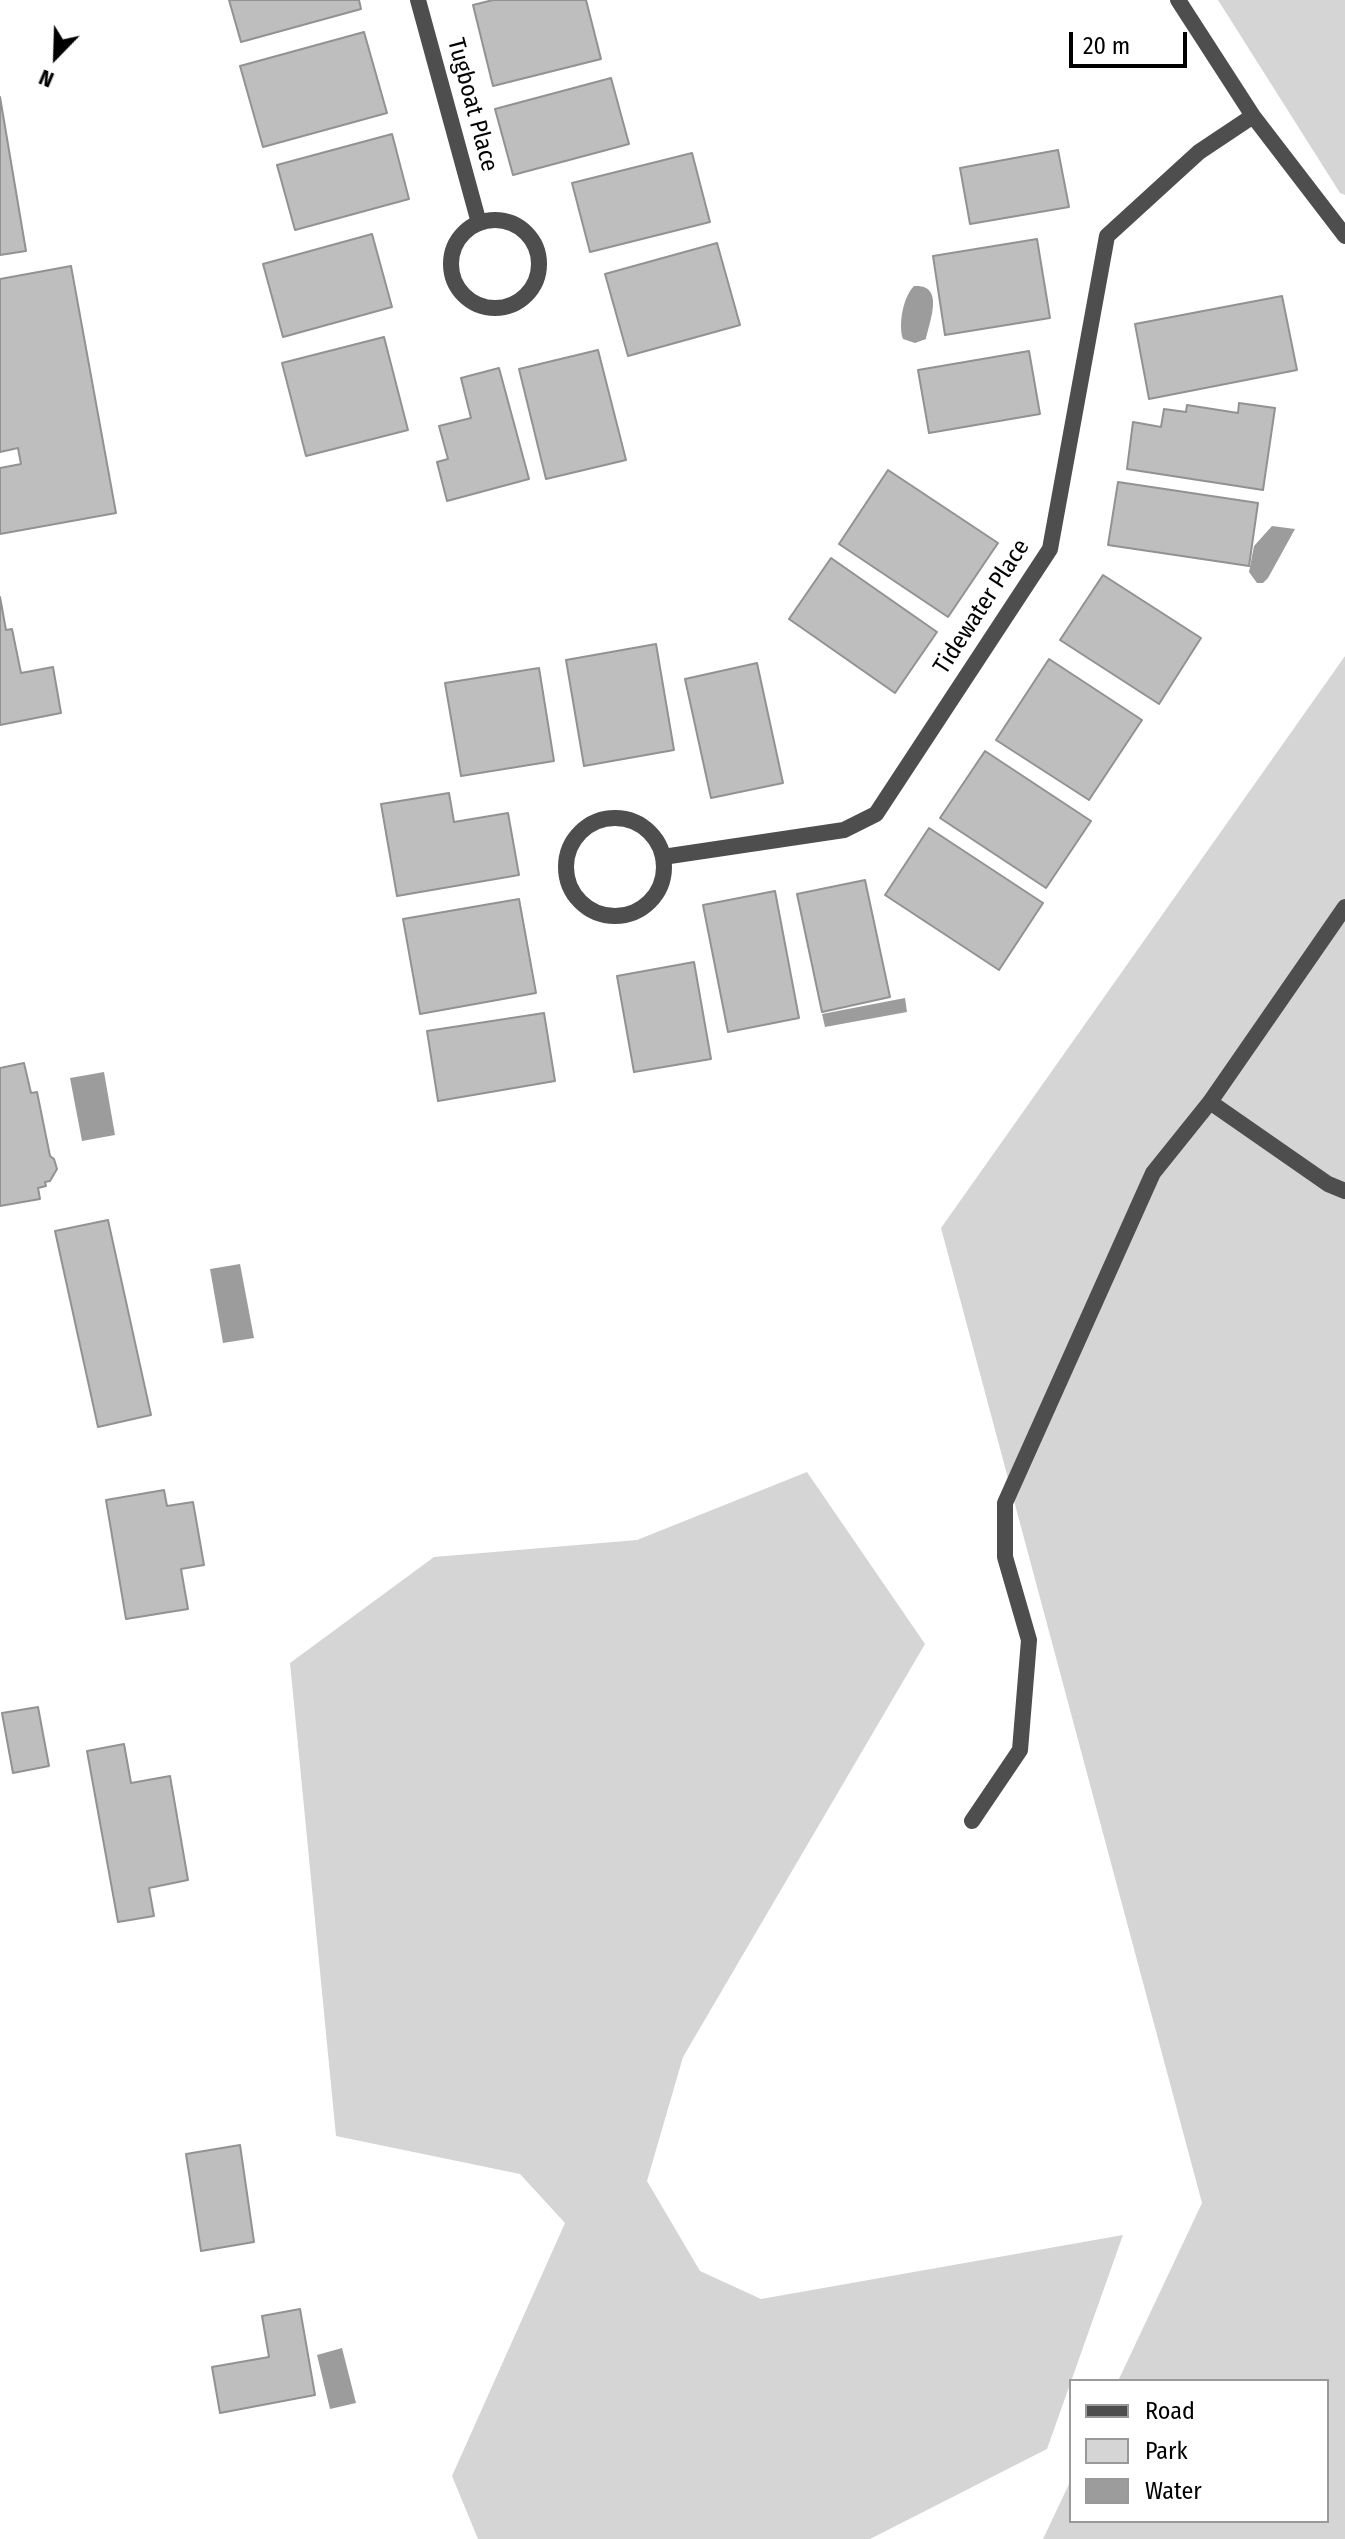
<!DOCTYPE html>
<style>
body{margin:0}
#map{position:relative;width:1345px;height:2539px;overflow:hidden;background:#fff;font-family:"Fira Sans Condensed",sans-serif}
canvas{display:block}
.legend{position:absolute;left:1069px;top:2379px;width:260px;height:144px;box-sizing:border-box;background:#fff;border:2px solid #999;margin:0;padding:10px 14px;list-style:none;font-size:24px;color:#000}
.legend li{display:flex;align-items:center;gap:16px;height:40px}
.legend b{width:40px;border:2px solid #999}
.north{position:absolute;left:16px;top:16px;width:80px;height:80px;-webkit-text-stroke:6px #fff;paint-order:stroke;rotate:203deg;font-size:22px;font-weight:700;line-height:32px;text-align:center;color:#000}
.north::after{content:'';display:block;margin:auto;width:28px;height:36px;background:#000;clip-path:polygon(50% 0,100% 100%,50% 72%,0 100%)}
.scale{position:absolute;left:1069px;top:32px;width:118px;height:36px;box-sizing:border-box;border:4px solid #000;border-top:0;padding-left:10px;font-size:24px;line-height:28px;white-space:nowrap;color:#000;-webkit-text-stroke:6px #fff;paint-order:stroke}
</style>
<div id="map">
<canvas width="1345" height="2539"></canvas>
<ul class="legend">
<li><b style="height:10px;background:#4e4e4e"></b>Road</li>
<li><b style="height:22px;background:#d5d5d5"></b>Park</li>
<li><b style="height:22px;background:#9c9c9c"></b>Water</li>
</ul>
<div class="north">N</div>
<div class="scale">20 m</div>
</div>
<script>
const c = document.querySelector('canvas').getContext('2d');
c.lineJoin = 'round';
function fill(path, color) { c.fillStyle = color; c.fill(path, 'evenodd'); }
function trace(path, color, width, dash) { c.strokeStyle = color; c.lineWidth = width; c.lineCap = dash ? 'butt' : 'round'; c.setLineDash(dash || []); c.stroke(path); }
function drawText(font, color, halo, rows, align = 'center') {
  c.font = font + ' "Fira Sans Condensed",sans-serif'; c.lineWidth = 6; c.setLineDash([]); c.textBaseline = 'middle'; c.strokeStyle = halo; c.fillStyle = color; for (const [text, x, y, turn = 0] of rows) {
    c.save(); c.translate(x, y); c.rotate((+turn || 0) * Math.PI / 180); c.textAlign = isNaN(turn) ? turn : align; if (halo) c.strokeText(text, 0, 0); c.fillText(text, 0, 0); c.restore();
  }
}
fill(new Path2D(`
 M 1218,0 L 1345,0 L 1345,195 L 1340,193 Z
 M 1345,656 L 1345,2539 L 1043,2539 L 1071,2480 L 1071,2521 L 1327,2521 L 1327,2381 L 1118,2381 L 1202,2203 L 941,1228 Z
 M 807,1472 L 925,1644 L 683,2057 L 647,2181 L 700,2271 L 761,2299 L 1123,2235 L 1047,2449 L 870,2539 L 478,2539 L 452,2476 L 565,2223 L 520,2174 L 336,2136 L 290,1663 L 434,1557 L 637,1540 Z`), '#d5d5d5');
fill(new Path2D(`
 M 914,286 C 945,284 930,320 926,339 L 915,343 L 903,339 C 898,325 903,297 914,286 Z
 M 1272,526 L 1295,529 L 1268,578 L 1263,583 L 1257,583 L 1249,572 L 1254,546 Z
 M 905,998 L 907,1012 L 825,1027 L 822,1014 Z
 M 104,1072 L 115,1135 L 82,1141 L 70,1078 Z
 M 240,1264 L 254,1338 L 223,1343 L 210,1269 Z
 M 342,2348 L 356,2403 L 330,2409 L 317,2355 Z`), '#9c9c9c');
const building = new Path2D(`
 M 229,0 L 359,0 L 361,9 L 241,42 Z
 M 493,0 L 586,0 L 601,59 L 493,86 L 473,5 Z
 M 364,32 L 387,113 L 263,147 L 240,66 Z
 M 611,78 L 629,144 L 513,175 L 495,109 Z
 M 0,97 L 26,251 L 0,255 Z
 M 392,134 L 409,199 L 295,230 L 277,165 Z
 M 1058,150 L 1069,207 L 970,224 L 960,168 Z
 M 692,153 L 710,222 L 590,252 L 572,183 Z
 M 372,234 L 392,307 L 283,337 L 263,264 Z
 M 1037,239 L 1050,318 L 945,335 L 933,256 Z
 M 717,243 L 740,325 L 628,356 L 605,274 Z
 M 71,266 L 116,513 L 0,534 L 0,468 L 21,464 L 18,448 L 0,452 L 0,279 Z
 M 1282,296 L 1297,370 L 1149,399 L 1135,324 Z
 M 384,337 L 408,430 L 306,456 L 282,363 Z
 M 598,350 L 626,460 L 546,479 L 519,369 Z
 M 1029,351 L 1040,414 L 929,433 L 918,370 Z
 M 499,368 L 529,479 L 447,501 L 437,462 L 448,459 L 439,426 L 471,418 L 461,378 Z
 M 1239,403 L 1275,408 L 1263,490 L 1127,469 L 1133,422 L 1161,427 L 1164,409 L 1186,412 L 1187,405 L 1238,413 Z
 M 888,470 L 998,543 L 948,617 L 839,544 Z
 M 1118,482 L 1258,503 L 1249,566 L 1108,545 Z
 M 831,558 L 937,632 L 895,693 L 789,619 Z
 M 1103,575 L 1201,638 L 1159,704 L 1060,640 Z
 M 0,597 L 6,630 L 12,629 L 21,673 L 53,667 L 61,713 L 0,725 Z
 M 656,644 L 674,750 L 584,766 L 566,660 Z
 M 1049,659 L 1142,720 L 1089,800 L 996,740 Z
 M 757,663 L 783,783 L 711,798 L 685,679 Z
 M 539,668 L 554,761 L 461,776 L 445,683 Z
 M 985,751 L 1091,821 L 1046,888 L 940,818 Z
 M 449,793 L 454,822 L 508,813 L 519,875 L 397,896 L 381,804 Z
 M 929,828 L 1043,903 L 999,970 L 885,895 Z
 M 865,880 L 890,997 L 822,1012 L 797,894 Z
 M 775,891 L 799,1018 L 728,1032 L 703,905 Z
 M 519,899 L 536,993 L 420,1014 L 403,919 Z
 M 694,962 L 711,1059 L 634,1072 L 617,976 Z
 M 544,1013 L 555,1081 L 438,1101 L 427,1031 Z
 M 24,1063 L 31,1093 L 37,1092 L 50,1156 L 54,1159 L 57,1169 L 50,1181 L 45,1182 L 46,1186 L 38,1188 L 40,1199 L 0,1206 L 0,1068 Z
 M 108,1220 L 151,1415 L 98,1427 L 55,1231 Z
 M 164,1490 L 167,1506 L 193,1502 L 204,1565 L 181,1569 L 188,1609 L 126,1619 L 106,1500 Z
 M 38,1707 L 49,1766 L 13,1773 L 2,1713 Z
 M 124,1744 L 131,1783 L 170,1776 L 188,1880 L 149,1888 L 154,1916 L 118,1922 L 87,1751 Z
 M 240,2145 L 254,2242 L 201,2251 L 186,2154 Z
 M 300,2309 L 315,2395 L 220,2413 L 212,2367 L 269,2357 L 262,2316 Z`);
fill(building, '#bebebe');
trace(building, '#929292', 2);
trace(new Path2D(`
 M451 264a44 44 0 1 1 88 0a44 44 0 1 1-88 0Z
 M566 867a49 49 0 1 1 98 0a49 49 0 1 1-98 0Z
 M 1210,1102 L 1328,1184 L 1345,1191
 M 972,1821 L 1020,1750 L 1029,1640 L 1005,1557 L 1005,1503 L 1153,1173 L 1210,1102 L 1345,907`), '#4e4e4e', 16);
trace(new Path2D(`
 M 418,0 L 479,223
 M 1178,0 L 1253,116 L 1345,236
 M 663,857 L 844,830 L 876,814 L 1050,549 L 1107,236 L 1199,152 L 1253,116`), '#4e4e4e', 16);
drawText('24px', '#000', '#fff', [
 ["Tugboat Place",472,105,75],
 ["Tidewater Place",982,607,-57]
]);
</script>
